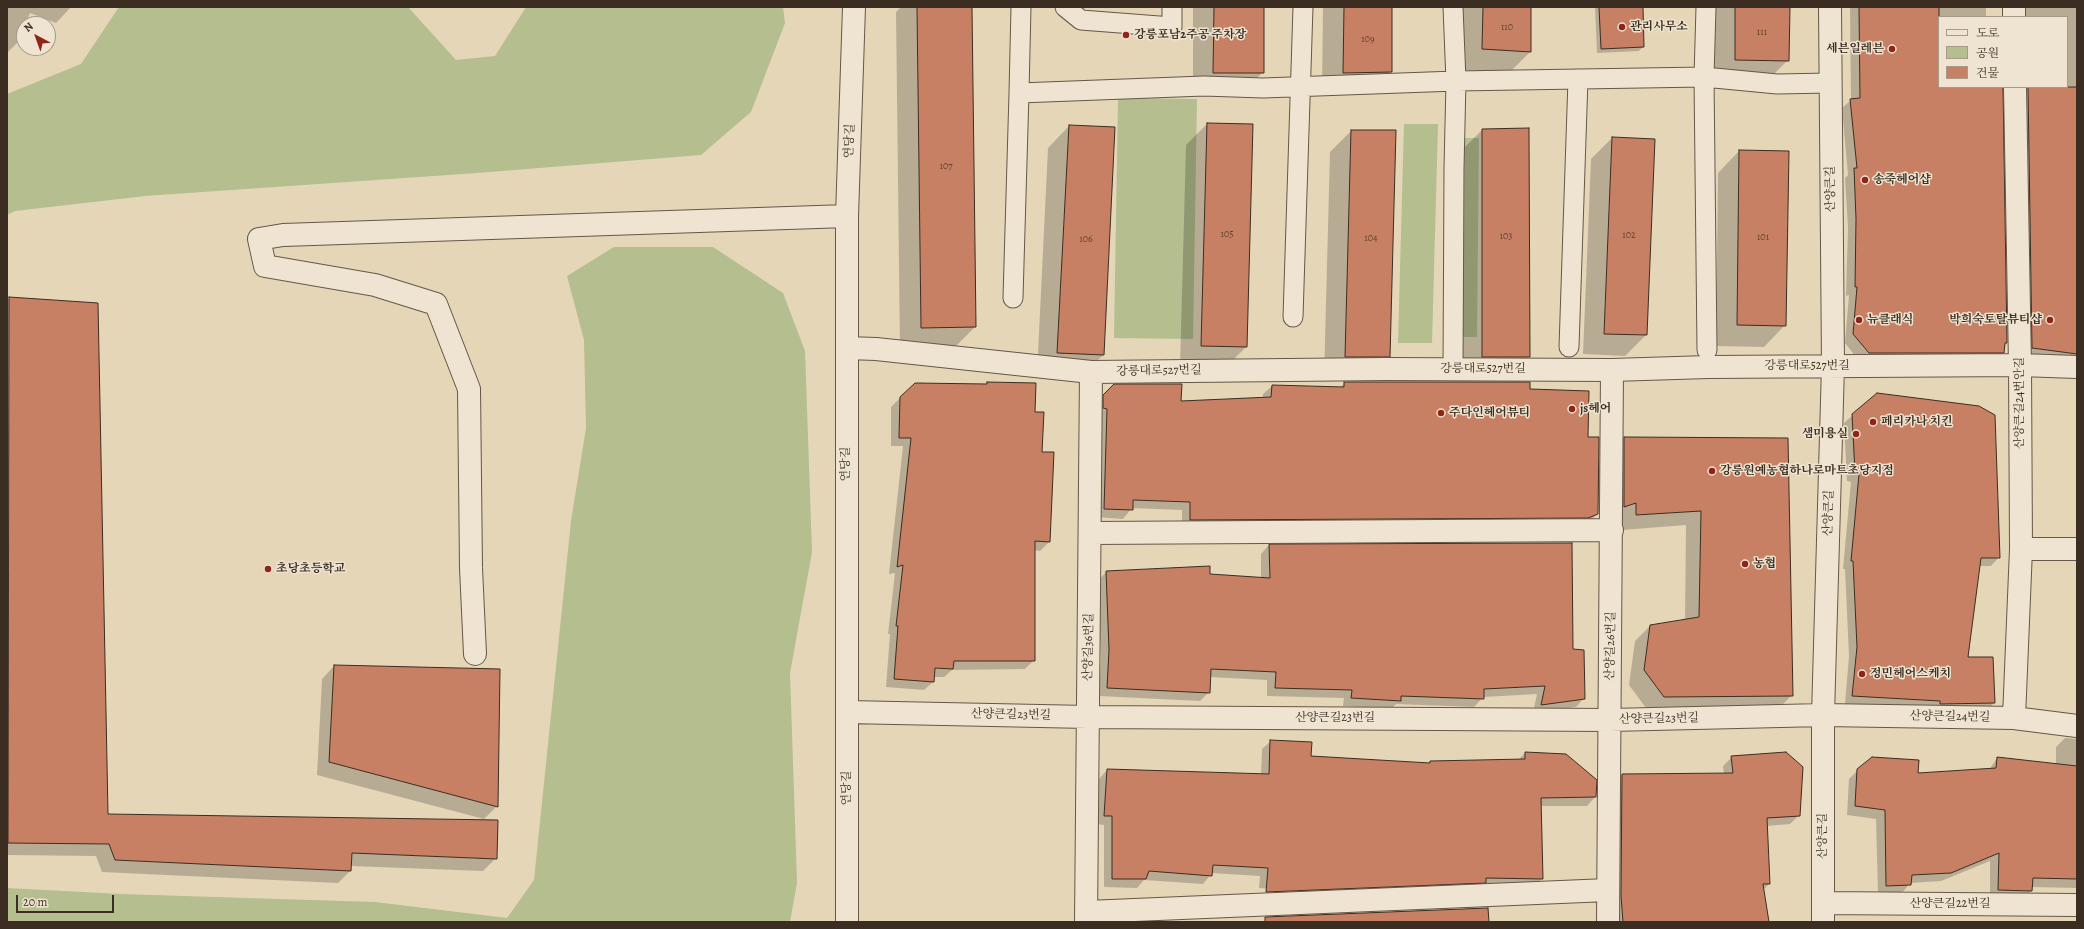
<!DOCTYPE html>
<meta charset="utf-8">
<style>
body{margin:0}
#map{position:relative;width:2084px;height:929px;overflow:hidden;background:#e5d6b8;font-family:Alegreya,"Noto Serif KR",serif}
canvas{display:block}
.frame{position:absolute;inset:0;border:8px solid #3b2d21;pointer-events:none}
.legend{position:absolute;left:1938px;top:16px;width:130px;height:72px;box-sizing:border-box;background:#eee4d1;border:1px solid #a69b8b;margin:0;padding:5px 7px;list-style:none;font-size:12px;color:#3b2d21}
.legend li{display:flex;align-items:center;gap:8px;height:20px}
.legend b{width:20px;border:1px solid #a69b8b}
.north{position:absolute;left:16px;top:16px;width:40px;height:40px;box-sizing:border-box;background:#eee4d1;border:1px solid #a69b8b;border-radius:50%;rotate:319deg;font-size:11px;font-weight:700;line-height:16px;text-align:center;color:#3b2d21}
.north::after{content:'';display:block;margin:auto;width:14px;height:18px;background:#8f2418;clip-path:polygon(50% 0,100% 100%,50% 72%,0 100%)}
.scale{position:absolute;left:16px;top:895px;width:98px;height:18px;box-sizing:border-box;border:2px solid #3b2d21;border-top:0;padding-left:5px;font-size:12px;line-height:14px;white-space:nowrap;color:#3b2d21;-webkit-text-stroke:3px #eee4d1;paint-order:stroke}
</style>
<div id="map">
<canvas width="2084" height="929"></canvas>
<div class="frame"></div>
<ul class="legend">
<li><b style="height:5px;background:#eee4d1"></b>도로</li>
<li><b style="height:11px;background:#b4be8f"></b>공원</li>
<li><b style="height:11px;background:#c88064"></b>건물</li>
</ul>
<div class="north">N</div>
<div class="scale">20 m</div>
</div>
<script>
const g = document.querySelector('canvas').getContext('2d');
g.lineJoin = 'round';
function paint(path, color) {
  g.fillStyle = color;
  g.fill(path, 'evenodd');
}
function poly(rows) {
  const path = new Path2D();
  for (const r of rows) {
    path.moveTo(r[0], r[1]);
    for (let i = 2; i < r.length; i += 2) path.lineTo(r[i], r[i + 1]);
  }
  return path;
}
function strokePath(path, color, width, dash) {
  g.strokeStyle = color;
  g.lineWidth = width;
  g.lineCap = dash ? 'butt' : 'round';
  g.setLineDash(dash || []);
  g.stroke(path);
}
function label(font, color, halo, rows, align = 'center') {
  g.font = font + ' Alegreya,"Noto Serif KR",serif';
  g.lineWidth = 3;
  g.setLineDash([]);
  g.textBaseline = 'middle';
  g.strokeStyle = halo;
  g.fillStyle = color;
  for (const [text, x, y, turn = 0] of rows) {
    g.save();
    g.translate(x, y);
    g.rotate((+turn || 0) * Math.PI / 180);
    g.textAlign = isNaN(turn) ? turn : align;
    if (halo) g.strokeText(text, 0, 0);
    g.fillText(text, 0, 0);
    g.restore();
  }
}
paint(poly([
 [119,7,408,7,456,60,495,56,526,7,783,7,785,23,751,112,701,155,477,173,145,196,15,211,7,215,7,94,81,64],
 [1118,98,1197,99,1193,339,1114,338],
 [1404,124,1438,124,1432,343,1398,343],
 [1465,138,1479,138,1477,337,1463,337],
 [614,247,713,247,783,293,805,351,812,552,790,673,797,883,790,922,7,922,7,888,120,894,375,902,507,918,534,880,571,521,586,428,584,340,567,276]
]), '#b4be8f');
paint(poly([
 [7,7,71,7,56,23,30,13,17,43,7,53],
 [901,7,971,7,975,327,954,348,900,349,896,12],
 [1193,7,1263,7,1263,72,1242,93,1193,93],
 [1323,7,1391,7,1391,72,1370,93,1322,94],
 [1462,7,1530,7,1530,52,1509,73,1462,70],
 [1595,7,1642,7,1643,47,1639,51,1597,53],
 [1715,7,1789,7,1788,60,1767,81,1714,81],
 [1850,7,1986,7,1986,17,1939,17,1939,87,1986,87,2002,123,2006,343,2003,352,1995,361,1860,362,1845,343,1849,295,1846,296,1848,228,1845,178,1848,175,1842,108,1851,100],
 [2024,7,2077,7,2077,366,2024,356,2019,87,2067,87,2067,17,2024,17],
 [1207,124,1246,347,1225,368,1180,367,1186,145],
 [1069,126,1103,355,1082,376,1037,374,1048,148],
 [1482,130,1529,357,1508,378,1461,378,1461,151],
 [1351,131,1389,356,1368,377,1324,378,1330,152],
 [1612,138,1646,335,1625,356,1583,354,1591,159],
 [1739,151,1785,325,1764,347,1716,346,1718,173],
 [10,298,107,815,496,858,483,871,351,866,350,871,338,883,102,872,96,856,7,855,7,300],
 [988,383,1034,413,1041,453,1049,542,1040,551,1034,550,1034,660,1025,669,952,670,944,677,933,677,933,682,924,690,886,687,890,634,888,634,895,573,889,574,903,446,891,446,891,407,900,398,985,385],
 [1345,383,1529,390,1587,438,1597,514,1589,523,1182,528,1182,510,1132,508,1123,519,1095,517,1095,404,1114,385,1180,402,1263,398,1263,394,1272,386,1339,388],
 [1853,415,1999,557,1991,566,1979,566,1967,658,1994,703,1986,711,1845,704,1849,656,1845,569,1843,569,1851,482,1847,481,1844,423],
 [1624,438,1787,439,1792,695,1777,710,1649,712,1629,685,1635,641,1650,626,1685,620,1686,525,1622,530,1609,453],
 [1269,545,1572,650,1584,698,1576,707,1533,713,1537,694,1483,697,1474,707,1396,704,1391,709,1343,706,1344,698,1267,696,1267,680,1210,677,1209,692,1200,701,1099,696,1101,659,1098,581,1106,572,1261,579,1261,554],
 [334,666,497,806,484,819,317,775,322,679],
 [2065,738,2077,739,2077,888,2032,887,2032,890,2023,899,1990,899,1990,861,1941,881,1910,883,1902,893,1878,894,1876,819,1847,815,1849,779,1858,770,1917,774,1989,770,1997,758,2056,764,2056,747],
 [1271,741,1310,757,1429,764,1431,762,1518,760,1525,753,1596,780,1595,797,1587,806,1541,806,1542,879,1533,887,1365,896,1259,888,1260,876,1212,873,1203,884,1144,880,1137,888,1104,887,1104,825,1096,824,1099,779,1107,770,1261,775,1262,749],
 [1732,757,1799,815,1790,824,1766,826,1769,884,1763,890,1768,922,1614,922,1613,784,1622,775,1724,774,1723,766]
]), '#0003');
const building = poly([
 [917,7,972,7,976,327,921,328,917,7],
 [1214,7,1264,7,1264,73,1213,73,1214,7],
 [1344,7,1392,7,1392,72,1343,73,1344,7],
 [1483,7,1531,7,1531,52,1482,49,1483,7],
 [1599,7,1643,7,1644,47,1601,49,1599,7],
 [1735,7,1790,7,1789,61,1735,60,1735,7],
 [1859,7,1939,7,1939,87,2003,87,2007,343,2005,343,2004,353,1869,353,1853,334,1857,287,1855,287,1856,219,1854,168,1857,168,1850,99,1860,98,1859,7],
 [2028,87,2077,87,2077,354,2032,348,2028,87],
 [1207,123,1253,124,1247,347,1201,346,1207,123],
 [1069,125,1115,127,1104,355,1057,353,1069,125],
 [1529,128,1530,357,1482,357,1482,129,1529,128],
 [1351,130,1396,130,1390,357,1345,357,1351,130],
 [1612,137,1655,139,1647,335,1604,334,1612,137],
 [1739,150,1789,151,1786,326,1737,325,1739,150],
 [9,297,98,303,108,814,498,820,497,859,352,853,351,871,115,860,109,844,8,843,9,297],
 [987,382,1036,383,1035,412,1044,412,1042,452,1054,452,1050,542,1035,541,1035,661,954,661,953,669,935,668,934,682,894,679,898,626,896,626,903,565,897,567,911,438,899,438,900,397,915,383,987,384,987,382],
 [1344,382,1530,382,1530,389,1589,391,1588,437,1599,437,1598,514,1588,518,1190,520,1190,502,1133,500,1133,510,1104,509,1107,409,1103,408,1103,395,1114,384,1182,384,1181,401,1271,397,1272,385,1344,387,1344,382],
 [1877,393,1979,406,1995,415,2000,558,1981,558,1968,657,1993,657,1995,703,1940,704,1940,701,1852,696,1857,647,1853,561,1851,561,1859,474,1855,473,1852,414,1877,393],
 [1624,437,1788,438,1793,696,1664,697,1644,670,1650,625,1699,617,1701,511,1636,515,1636,503,1624,507,1624,437],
 [1572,543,1573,649,1584,650,1585,699,1541,705,1545,686,1484,689,1484,699,1401,696,1401,701,1351,698,1352,690,1275,688,1276,672,1211,669,1210,693,1107,688,1109,650,1106,571,1210,566,1210,574,1270,578,1269,544,1572,543],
 [334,665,500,669,498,807,329,762,334,665],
 [1270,740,1312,742,1311,756,1430,763,1430,761,1525,759,1525,752,1566,754,1597,780,1596,797,1541,798,1543,879,1486,878,1486,883,1266,892,1268,868,1213,865,1212,876,1149,871,1146,879,1112,879,1112,816,1104,816,1107,769,1269,774,1270,740],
 [1786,752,1803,767,1800,816,1767,818,1770,884,1763,884,1769,922,1623,922,1621,896,1622,774,1733,773,1731,756,1786,752],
 [1872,757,1919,760,1918,773,1996,768,1997,757,2077,766,2077,879,2033,878,2032,891,1998,890,1999,853,1951,873,1912,875,1911,885,1886,886,1885,810,1855,806,1857,769,1872,757],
 [1488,908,1489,922,1265,922,1265,917,1488,908]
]);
paint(building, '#c88064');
strokePath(building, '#3b2d21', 1);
const lane = poly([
 [1065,7,1081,20,1172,27,1172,7],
 [1453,7,1456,81,1454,168,1453,369],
 [1706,7,1704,77,1707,350],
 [1019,93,1021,7],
 [1013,298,1019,93,1204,86,1263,88,1456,81,1704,77,1777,84,1830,83],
 [1293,317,1303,7],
 [1569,347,1578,79]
]);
const street = poly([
 [2014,7,2014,17],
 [848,348,876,349,1091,372,1386,369,1612,370,1708,367,2020,365,2077,367],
 [1090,533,1612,530],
 [2021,549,2077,549],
 [475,654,471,568,469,389,436,304,375,285,265,266,259,239,283,235,847,216],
 [847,712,1088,717,1610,720,1823,715,2014,718,2077,726],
 [2014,718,2021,549,2020,365,2015,87],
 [1824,903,2077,905],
 [1087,912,1608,890],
 [847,922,847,216,854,7],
 [1086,922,1091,372],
 [1608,922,1612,370],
 [1823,922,1823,715,1833,366,1830,7]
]);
strokePath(lane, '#665747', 21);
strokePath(street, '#665747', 24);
strokePath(lane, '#eee4d1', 19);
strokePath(street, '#eee4d1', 22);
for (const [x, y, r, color] of [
 [1622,27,4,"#8f2418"],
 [1126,35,4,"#8f2418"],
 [1892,49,4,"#8f2418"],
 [1865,180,4,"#8f2418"],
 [1859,320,4,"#8f2418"],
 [2050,320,4,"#8f2418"],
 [1572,409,4,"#8f2418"],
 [1441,413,4,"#8f2418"],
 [1873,422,4,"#8f2418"],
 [1856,434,4,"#8f2418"],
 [1712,471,4,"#8f2418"],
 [1745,564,4,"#8f2418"],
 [268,569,4,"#8f2418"],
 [1862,674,4,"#8f2418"]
]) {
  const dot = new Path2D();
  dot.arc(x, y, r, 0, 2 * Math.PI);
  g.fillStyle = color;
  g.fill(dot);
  strokePath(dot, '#eee4d1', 1.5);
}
label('10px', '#5e4232', null, [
 ["110",1507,28],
 ["111",1762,33],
 ["109",1368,40],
 ["107",946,167],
 ["105",1227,235],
 ["102",1629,236],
 ["103",1506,237],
 ["101",1763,238],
 ["104",1371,239],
 ["106",1086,240]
]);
label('bold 12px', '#3b2d21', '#eee4d1', [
 ["관리사무소",1630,27],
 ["강릉포남2주공 주차장",1134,35],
 ["세븐일레븐",1884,49,"right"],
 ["송죽헤어샵",1873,180],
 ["뉴클래식",1867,320],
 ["박희숙토탈뷰티샵",2042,320,"right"],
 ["js헤어",1580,409],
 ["주다인헤어뷰티",1449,413],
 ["페리카나 치킨",1881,422],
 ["샘미용실",1848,434,"right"],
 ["강릉원예농협하나로마트초당지점",1720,471],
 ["농협",1753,564],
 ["초당초등학교",276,569],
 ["정민헤어스케치",1870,674]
], 'left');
label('12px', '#3b2d21', '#eee4d1', [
 ["연당길",850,141,-88],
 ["산양큰길",1831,189,-91],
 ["강릉대로527번길",1807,366],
 ["강릉대로527번길",1483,369],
 ["강릉대로527번길",1159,371,-1],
 ["산양큰길24번안길",2020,403,-90],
 ["연당길",846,464,-90],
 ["산양큰길",1829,513,-88],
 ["산양길26번길",1611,646,-89],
 ["산양길36번길",1089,647,-89],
 ["산양큰길23번길",1011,715,1],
 ["산양큰길24번길",1950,717,1],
 ["산양큰길23번길",1335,718],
 ["산양큰길23번길",1659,719,-1],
 ["연당길",847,788,-90],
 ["산양큰길",1823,836,-90],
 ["산양큰길22번길",1950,904]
]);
</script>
